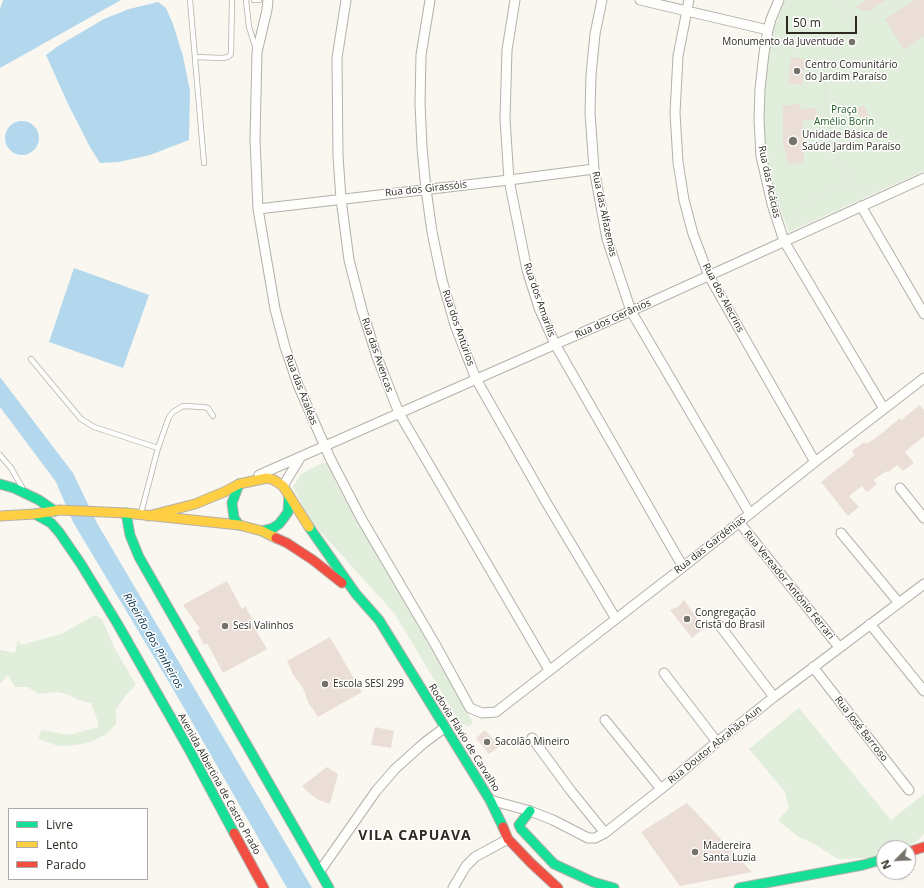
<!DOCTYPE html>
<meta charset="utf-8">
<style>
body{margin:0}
#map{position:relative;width:924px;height:888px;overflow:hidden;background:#faf7f0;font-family:"Open Sans",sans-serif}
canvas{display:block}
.legend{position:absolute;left:8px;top:808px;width:140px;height:72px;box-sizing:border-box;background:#fff;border:1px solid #abaaa7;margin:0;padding:5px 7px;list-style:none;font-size:12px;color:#2e2a22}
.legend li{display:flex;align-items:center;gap:8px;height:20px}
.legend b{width:20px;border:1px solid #abaaa7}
.north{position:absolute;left:876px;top:840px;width:40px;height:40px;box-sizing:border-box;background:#fff;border:1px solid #abaaa7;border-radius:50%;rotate:246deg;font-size:11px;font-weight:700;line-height:16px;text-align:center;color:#2e2a22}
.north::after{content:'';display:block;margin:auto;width:14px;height:18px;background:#75726a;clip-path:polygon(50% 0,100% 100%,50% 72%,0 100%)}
.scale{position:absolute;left:786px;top:16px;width:71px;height:18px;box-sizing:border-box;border:2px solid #2e2a22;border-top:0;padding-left:5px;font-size:12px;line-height:14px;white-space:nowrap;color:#2e2a22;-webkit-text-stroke:3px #fff;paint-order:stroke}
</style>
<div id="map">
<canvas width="924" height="888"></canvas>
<ul class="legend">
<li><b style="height:5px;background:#16e098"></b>Livre</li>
<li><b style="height:5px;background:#ffcf43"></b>Lento</li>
<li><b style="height:5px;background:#f24e42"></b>Parado</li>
</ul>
<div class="north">N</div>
<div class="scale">50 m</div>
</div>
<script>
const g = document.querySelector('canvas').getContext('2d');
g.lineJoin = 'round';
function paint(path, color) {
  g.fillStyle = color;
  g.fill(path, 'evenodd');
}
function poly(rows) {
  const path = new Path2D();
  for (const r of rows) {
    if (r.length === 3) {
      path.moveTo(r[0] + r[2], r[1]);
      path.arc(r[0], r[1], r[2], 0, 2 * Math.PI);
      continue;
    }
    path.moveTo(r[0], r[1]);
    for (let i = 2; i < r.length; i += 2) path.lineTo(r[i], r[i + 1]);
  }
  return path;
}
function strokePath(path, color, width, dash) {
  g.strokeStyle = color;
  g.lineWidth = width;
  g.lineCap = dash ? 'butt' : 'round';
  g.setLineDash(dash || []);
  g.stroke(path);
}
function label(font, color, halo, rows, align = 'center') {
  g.font = font + ' "Open Sans",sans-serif';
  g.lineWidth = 3;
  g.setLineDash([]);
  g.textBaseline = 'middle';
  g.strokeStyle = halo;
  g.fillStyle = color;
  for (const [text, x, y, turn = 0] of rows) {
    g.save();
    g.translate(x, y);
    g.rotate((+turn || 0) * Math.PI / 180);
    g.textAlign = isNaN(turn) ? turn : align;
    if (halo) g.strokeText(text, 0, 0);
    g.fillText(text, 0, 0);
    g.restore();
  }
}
paint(poly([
 [785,0,924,0,924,171,789,232,777,201,768,168,763,137,764,53],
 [322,463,328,463,337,485,393,581,473,723,468,726,460,723,395,614,310,520,293,487,301,474],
 [95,615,102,619,115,649,136,685,126,695,116,709,116,724,105,735,90,742,76,745,58,746,39,739,38,737,42,730,69,735,99,727,96,716,91,703,79,700,67,694,56,692,38,694,28,687,15,687,8,675,0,684,0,650,15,653,18,640,21,645,61,634],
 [799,708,891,820,924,794,924,834,915,843,899,848,884,848,884,853,868,858,838,859,816,845,797,836,778,820,789,808,785,792,749,749]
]), '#e0eedb');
paint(poly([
 [3,0,121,0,0,68,0,9],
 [158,2,166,8,173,24,183,56,190,91,189,140,150,155,119,162,100,163,91,149,69,106,46,55,58,46,104,19,129,9],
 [22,138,17],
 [74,268,149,295,123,368,49,342],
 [0,377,73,473,97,523,312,888,287,888,173,689,73,522,56,482,0,407]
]), '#b3d8ee');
paint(poly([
 [867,0,886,0,868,11,862,10,856,7],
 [915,0,924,0,924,36,904,49,885,19],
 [791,57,805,59,802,85,788,83],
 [800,104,800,109,816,108,818,120,803,120,804,162,788,165,785,149,783,147,783,106],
 [864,105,869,116,861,119,856,109],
 [920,405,924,410,924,436,905,452,914,463,903,471,897,465,888,472,887,471,873,480,877,484,867,492,862,486,849,496,859,507,848,516,821,482,855,455,852,451,864,442,866,444,876,438,900,418,901,420],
 [227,581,242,609,245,606,253,620,251,622,267,649,223,673,207,643,204,645,197,631,200,629,183,605],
 [684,600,704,628,692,638,670,610,678,607],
 [330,637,362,692,318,717,308,702,303,688,294,676,287,661],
 [375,727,394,731,391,748,371,745],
 [485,730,499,747,489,754,476,738],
 [327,767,338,774,330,804,319,800,310,794,302,786],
 [687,803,752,872,680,886,641,832]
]), '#eaded6');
const lane = poly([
 [190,0,204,163],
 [246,0,249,27,256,49],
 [254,0,259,0],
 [195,57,222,58,228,57,231,54,232,0],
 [31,359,81,419,94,427,158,448],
 [0,455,11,468,22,487],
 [141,513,158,448,169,417,173,412,183,406,203,407,208,408,213,416]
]);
const street = poly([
 [268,0,267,10,257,52,255,139,258,209,275,309,285,347,298,385,330,458,361,518,435,644,470,708,482,713,496,712,683,567,815,462,924,378],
 [346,0,337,58,338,156,341,199,349,260,362,310,377,357,399,413,549,670],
 [430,0,421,55,420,103,422,148,426,189,432,232,442,280,455,325,476,379,546,502,616,619],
 [515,0,507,50,505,119,509,180,527,270,539,308,555,344,683,567],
 [602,0,595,34,591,75,590,113,594,169,607,239,631,311,750,514],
 [640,0,768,30],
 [689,0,678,56,675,113,678,162,684,200,693,234,709,276,815,462],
 [779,0,771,19,768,30,764,53,760,89,759,120,761,156,772,204,784,241,884,409],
 [861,206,924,314],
 [258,209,509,180,594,169],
 [259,475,631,311,924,178],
 [283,486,300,458],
 [900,488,924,518],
 [739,522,839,647],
 [841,533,899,603],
 [870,624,924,691],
 [720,626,774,697],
 [813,667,909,790],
 [664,673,717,742],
 [605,720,661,789],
 [532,738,571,791,605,833],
 [490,800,530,811,553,820,588,838,595,838,605,833,661,789,717,742,774,697,924,584],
 [320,871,376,791,395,769,424,743,444,728],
 [453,888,466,866,475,857,508,839]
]);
const fast = poly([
 [0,484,14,488,39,500,55,511],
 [239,484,232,503,234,518,239,525],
 [126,513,130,535,139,557,329,888],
 [35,514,51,523,59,532,81,564,117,623,190,751,234,833],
 [309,527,356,594,379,620,490,800,503,827],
 [262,531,273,528,279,524,283,519,288,512,289,495],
 [530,811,519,825,521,829,554,864,593,882,614,888],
 [739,888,863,865,884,859]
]);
const slow = poly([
 [0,516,35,514,60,510,126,513,239,525,262,531,276,538],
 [148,516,195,504,224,492,239,484,267,478,274,480,283,486,309,527]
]);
const jam = poly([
 [276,538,287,543,313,560,342,583],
 [503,827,508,839,531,863,558,888],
 [234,833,264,888],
 [908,852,924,847]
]);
strokePath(lane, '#b4b0a9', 6);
strokePath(street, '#b4b0a9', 11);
strokePath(fast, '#b4b0a9', 11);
strokePath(slow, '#b4b0a9', 11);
strokePath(jam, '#b4b0a9', 11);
strokePath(poly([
 [845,14,858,19,871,20,907,0],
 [841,39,832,56,827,69,825,94,831,142,840,162,852,181,866,193],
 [776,41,779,45,784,45],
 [773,50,787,45,801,42,811,46,832,43,846,37,853,30,854,26,844,13,838,0],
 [790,228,793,217,799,209,827,190,852,181]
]), '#e4e3e1', 1.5, [2, 2]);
strokePath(lane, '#fefefd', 4.5);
strokePath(street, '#fefefd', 9);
strokePath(fast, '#16e098', 9);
strokePath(slow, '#ffcf43', 9);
strokePath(jam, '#f24e42', 9);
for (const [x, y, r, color] of [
 [852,42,4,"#75726a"],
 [797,71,4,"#75726a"],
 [793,141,5,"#75726a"],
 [687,619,4,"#75726a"],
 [225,626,4,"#75726a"],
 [325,684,4,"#75726a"],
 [487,742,4,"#75726a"],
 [695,852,4,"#75726a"]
]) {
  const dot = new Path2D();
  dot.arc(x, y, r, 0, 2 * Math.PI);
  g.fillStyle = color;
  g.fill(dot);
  strokePath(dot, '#fff', 1.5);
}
label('10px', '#2e2a22', '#fff', [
 ["Monumento da Juventude",844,42,"right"],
 ["Centro Comunitário",805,65],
 ["do Jardim Paraíso",805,77],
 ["Unidade Básica de",802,135],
 ["Saúde Jardim Paraíso",802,147],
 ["Congregação",695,613],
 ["Cristã do Brasil",695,625],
 ["Sesi Valinhos",233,626],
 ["Escola SESI 299",333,684],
 ["Sacolão Mineiro",495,742],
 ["Madereira",703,846],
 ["Santa Luzia",703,858]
], 'left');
label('10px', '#245d26', '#fff', [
 ["Praça",844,110],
 ["Amélio Borin",844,122]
]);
label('10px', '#2e2a22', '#fff', [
 ["Rua das Acácias",769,182,78],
 ["Rua dos Girassóis",426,189,-6],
 ["Rua das Alfazemas",604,214,78],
 ["Rua dos Alecrins",723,298,62],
 ["Rua dos Amarílis",539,300,71],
 ["Rua dos Gerânios",613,319,-24],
 ["Rua dos Antúrios",458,328,71],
 ["Rua das Avencas",377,355,71],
 ["Rua das Azaléas",301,390,69],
 ["Rua das Gardênias",710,545,-38],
 ["Rua Vereador Antônio Ferrari",789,585,51],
 ["Rua José Barroso",861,729,52],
 ["Rodovia Flávio de Carvalho",464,738,58],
 ["Rua Doutor Abrahão Aun",715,745,-39],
 ["Avenida Albertina de Castro Prado",219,784,61]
]);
label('italic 11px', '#05324a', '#fff', [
 ["Ribeirão dos Pinheiros",153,641,60]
]);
g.letterSpacing = '1px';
label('bold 14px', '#2e2a22', '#fff', [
 ["VILA CAPUAVA",415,836]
]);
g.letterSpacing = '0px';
</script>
